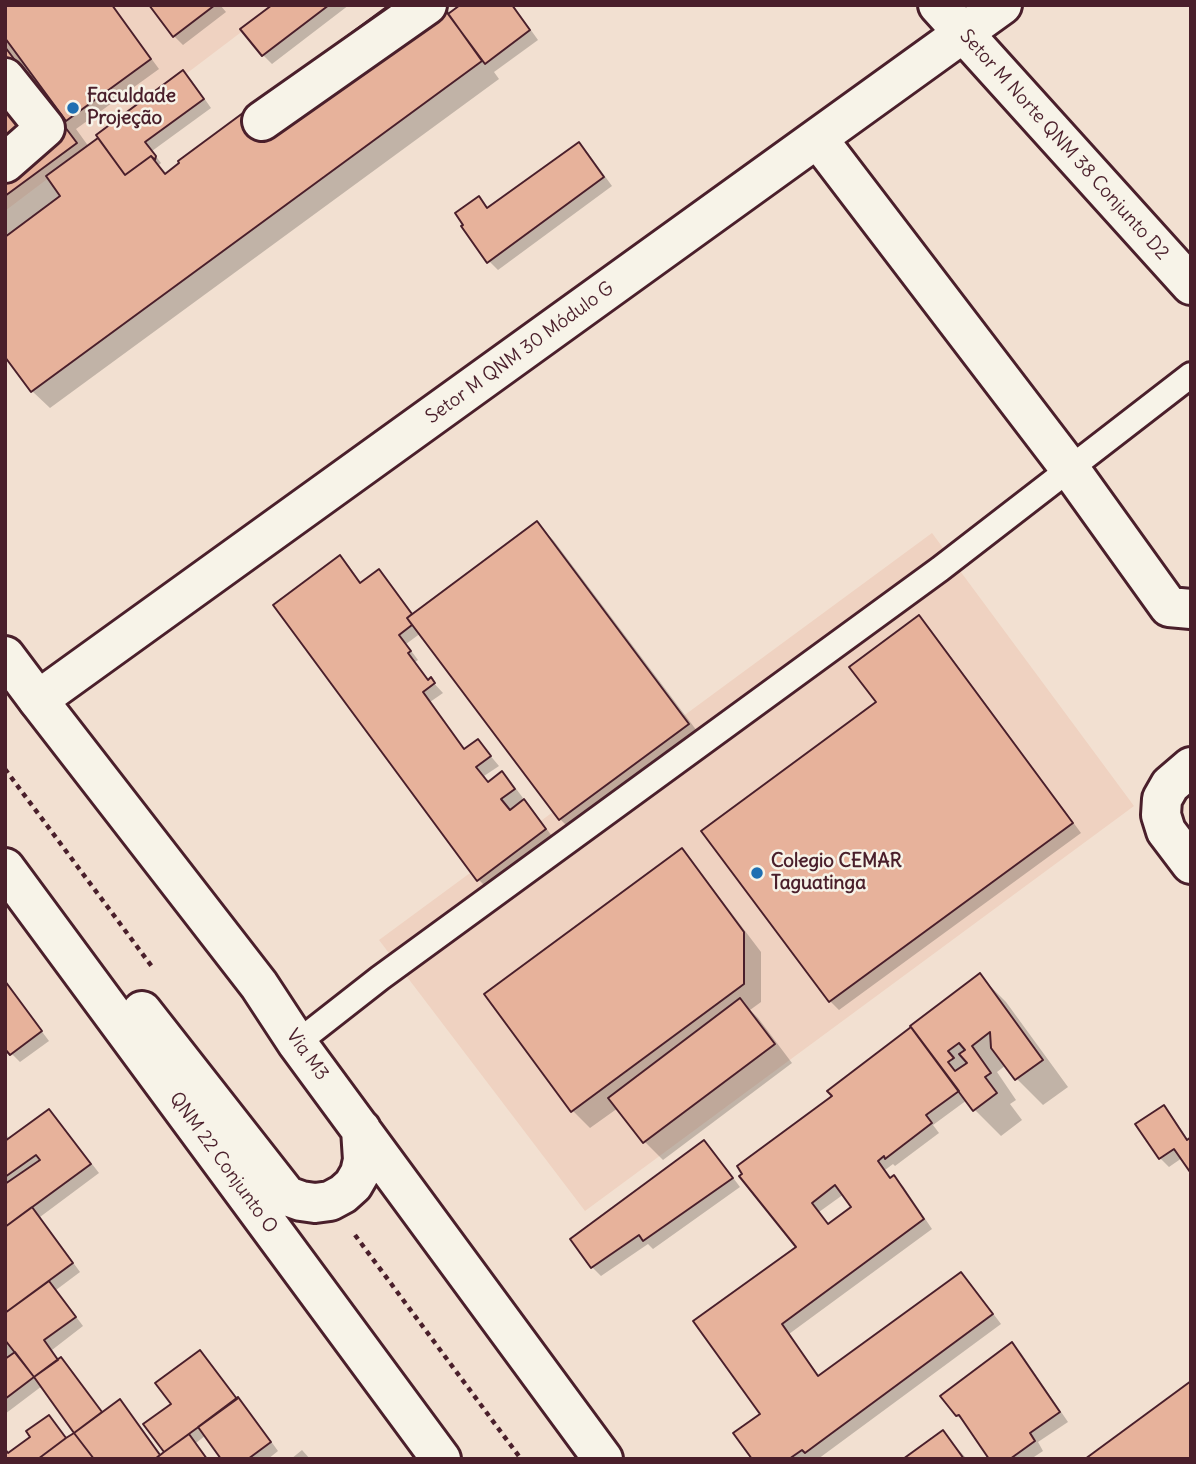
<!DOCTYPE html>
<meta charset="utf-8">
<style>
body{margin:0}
#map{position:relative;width:1196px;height:1464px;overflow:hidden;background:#f2e0d1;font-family:Delius,sans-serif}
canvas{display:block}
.frame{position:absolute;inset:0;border:7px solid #4a1f2b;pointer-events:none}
</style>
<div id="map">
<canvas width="1196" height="1464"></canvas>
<div class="frame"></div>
</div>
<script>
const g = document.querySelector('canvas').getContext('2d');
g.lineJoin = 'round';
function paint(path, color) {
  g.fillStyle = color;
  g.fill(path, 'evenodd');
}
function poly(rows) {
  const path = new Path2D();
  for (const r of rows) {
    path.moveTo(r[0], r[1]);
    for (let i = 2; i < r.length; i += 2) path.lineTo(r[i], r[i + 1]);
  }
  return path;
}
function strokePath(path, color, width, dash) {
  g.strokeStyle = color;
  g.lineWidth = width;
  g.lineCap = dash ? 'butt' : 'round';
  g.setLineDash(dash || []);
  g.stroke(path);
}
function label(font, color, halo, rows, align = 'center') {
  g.font = font + ' Delius,sans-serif';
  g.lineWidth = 5;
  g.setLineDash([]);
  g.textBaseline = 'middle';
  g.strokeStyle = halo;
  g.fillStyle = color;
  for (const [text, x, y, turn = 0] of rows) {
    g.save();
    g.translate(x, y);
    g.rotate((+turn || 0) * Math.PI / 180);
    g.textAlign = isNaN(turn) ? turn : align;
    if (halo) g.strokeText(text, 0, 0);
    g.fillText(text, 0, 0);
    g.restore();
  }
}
paint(poly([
 [5,5,277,5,5,211],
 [932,533,1134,806,585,1211,379,940]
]), '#efd2c1');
paint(poly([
 [5,5,112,5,159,69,76,129,89,147,183,73,192,81,211,108,152,151,161,163,159,165,167,174,445,5,451,14,463,5,513,5,538,40,494,72,499,79,50,408,32,391,5,354],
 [151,5,220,5,226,12,183,45,174,36],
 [275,5,349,5,272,64,263,55],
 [579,144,588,153,612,186,498,270,489,261,478,198,489,209],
 [537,523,554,541,706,743,578,837,560,819,421,633,406,644,418,660,415,662,429,681,431,680,443,693,430,702,465,750,478,741,499,766,484,776,489,783,502,774,511,782,523,798,522,799,533,810,554,839,487,888,479,880,340,557,349,566,362,584,387,580,414,615],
 [919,617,928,626,1081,833,839,1010,830,1001,878,703],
 [680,851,698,869,761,952,761,1002,750,1010,758,1018,792,1063,663,1160,645,1142,618,1108,590,1128,572,1110],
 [980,976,1006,1002,1068,1087,1043,1105,1017,1079,1006,1065,997,1072,1016,1100,1010,1104,1022,1120,1001,1136,975,1110,967,1100,933,1125,939,1133,895,1166,893,1164,885,1170,892,1179,894,1177,903,1186,932,1229,789,1334,820,1377,961,1274,970,1283,1001,1324,818,1459,812,1457,810,1459,754,1459,762,1414,798,1247,834,1097],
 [844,1194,853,1207,829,1225,819,1212],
 [5,982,49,1041,20,1062,10,1052,5,1055],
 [1164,1107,1172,1116,1189,1141,1191,1140,1191,1171,1182,1158,1169,1167,1160,1158,1138,1125],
 [49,1111,58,1120,99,1173,40,1217,80,1272,56,1290,83,1326,52,1350,60,1361,61,1359,70,1368,103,1414,120,1402,128,1410,162,1456,166,1452,146,1424,173,1404,200,1352,209,1361,238,1400,247,1408,278,1451,268,1459,224,1459,206,1435,196,1443,208,1459,5,1459,5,1450,9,1454,32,1437,49,1417,68,1439,77,1433,42,1386,5,1414,5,1133,10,1140],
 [704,1142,713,1151,740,1187,653,1249,648,1244,601,1276,592,1267],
 [1012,1344,1021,1353,1068,1422,1038,1442,1043,1451,1031,1459,991,1459,966,1424,957,1415],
 [942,1432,967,1459,906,1459],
 [302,1450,310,1459,291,1459]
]), '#0003');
const building = poly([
 [5,5,112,5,151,59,66,121,5,38,5,5],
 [149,5,215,5,173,37,149,5],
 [272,5,329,5,262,56,240,29,272,5],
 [389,5,442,5,482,61,31,392,5,357,5,237,60,196,46,176,98,138,125,175,151,156,165,174,179,163,178,161,389,5],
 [460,5,512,5,530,30,485,64,448,14,460,5],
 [5,47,77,143,5,196,5,47],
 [183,70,204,99,145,142,156,156,155,160,151,156,125,175,96,135,183,70],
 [579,142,604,177,487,263,461,226,463,225,455,213,479,196,487,208,579,142],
 [537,521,689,724,559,820,407,618,537,521],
 [340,555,360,583,379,569,412,614,407,618,412,625,399,635,411,651,408,653,428,680,431,677,435,683,423,692,464,749,478,739,491,756,476,767,488,782,502,771,515,789,501,799,510,810,524,799,546,829,477,881,273,605,340,555],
 [919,615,1073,823,829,1002,701,831,876,702,849,667,919,615],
 [682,848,744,932,744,984,571,1112,484,994,682,848],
 [980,973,1043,1060,1015,1080,991,1048,990,1032,972,1046,991,1073,985,1077,997,1093,973,1111,910,1026,980,973],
 [959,1043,965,1050,959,1054,967,1063,955,1071,948,1062,954,1058,948,1051,959,1043],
 [5,981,42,1031,10,1055,5,1049,5,981],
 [740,998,775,1044,643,1143,608,1098,740,998],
 [911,1027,959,1091,926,1115,932,1123,885,1159,884,1156,878,1161,890,1178,894,1175,924,1219,782,1324,818,1376,961,1272,993,1314,805,1453,802,1450,789,1459,752,1459,733,1433,760,1414,693,1321,796,1247,739,1176,742,1174,737,1166,832,1096,827,1091,911,1027],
 [835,1185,851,1207,828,1224,812,1203,835,1185],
 [1164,1105,1187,1140,1191,1137,1190,1172,1174,1149,1159,1159,1135,1124,1164,1105],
 [49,1109,91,1164,5,1227,5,1184,40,1160,36,1155,5,1177,5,1141,49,1109],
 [704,1140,733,1178,643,1241,639,1235,591,1268,570,1239,704,1140],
 [32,1207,73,1263,5,1313,5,1227,32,1207],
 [49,1281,76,1317,44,1340,58,1360,34,1377,5,1340,5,1313,49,1281],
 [1012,1342,1060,1412,1030,1433,1035,1441,1010,1459,989,1459,959,1415,956,1416,940,1396,1012,1342],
 [200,1350,237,1399,164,1452,143,1424,171,1404,155,1383,200,1350],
 [15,1352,34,1377,5,1399,5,1359,15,1352],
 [61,1357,102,1412,74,1433,34,1377,61,1357],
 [1191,1381,1191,1459,1085,1459,1191,1381],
 [238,1397,271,1442,248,1459,221,1459,198,1427,238,1397],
 [120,1399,160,1455,155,1459,94,1459,74,1433,120,1399],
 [49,1415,66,1438,38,1459,5,1459,5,1449,8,1453,30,1437,26,1431,49,1415],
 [943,1430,964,1459,903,1459,943,1430],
 [74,1433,94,1459,38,1459,66,1438,74,1433],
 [189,1434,207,1459,155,1459,164,1452,189,1434]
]);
paint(building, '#e7b29b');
strokePath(building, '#4a1f2b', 2);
const service = poly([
 [297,1043,380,978,940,569,1191,375]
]);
const minor = poly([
 [938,5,1191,285],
 [5,78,45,128,5,163],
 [262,121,427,5],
 [818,139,1070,469,1169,607,1191,609],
 [1191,767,1170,785,1162,799,1161,815,1166,831,1191,864]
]);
const tertiary = poly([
 [38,700,1002,5]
]);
const secondary = poly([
 [5,656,38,700,259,985,297,1043,603,1459],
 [5,868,441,1459],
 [142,1011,287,1196,301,1201,315,1203,330,1201,343,1194,353,1185,360,1173,363,1160,361,1129]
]);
strokePath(service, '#4a1f2b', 30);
strokePath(minor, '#4a1f2b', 44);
strokePath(tertiary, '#4a1f2b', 44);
strokePath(secondary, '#4a1f2b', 44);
strokePath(poly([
 [5,769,153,968],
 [355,1235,521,1459]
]), '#4a1f2b', 4.5, [5, 5]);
strokePath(service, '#f7f3e8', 24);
strokePath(minor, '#f7f3e8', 38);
strokePath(tertiary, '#f7f3e8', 38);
strokePath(secondary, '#f7f3e8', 38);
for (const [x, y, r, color] of [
 [73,108,7,"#1f6fb2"],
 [757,873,7,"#1f6fb2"]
]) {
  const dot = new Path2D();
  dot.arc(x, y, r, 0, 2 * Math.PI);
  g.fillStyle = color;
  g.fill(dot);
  strokePath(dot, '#f7f3e8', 2.5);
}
label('bold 19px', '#4a1f2b', '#f7f3e8', [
 ["Faculdade",87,97],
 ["Projeção",87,119],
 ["Colegio CEMAR",771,862],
 ["Taguatinga",771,884]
], 'left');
label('19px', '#4a1f2b', '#f7f3e8', [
 ["Setor M Norte QNM 38 Conjunto D2",1064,145,48],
 ["Setor M QNM 30 Módulo G",520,353,-36],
 ["Via M3",307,1055,54],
 ["QNM 22 Conjunto O",223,1163,54]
]);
</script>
